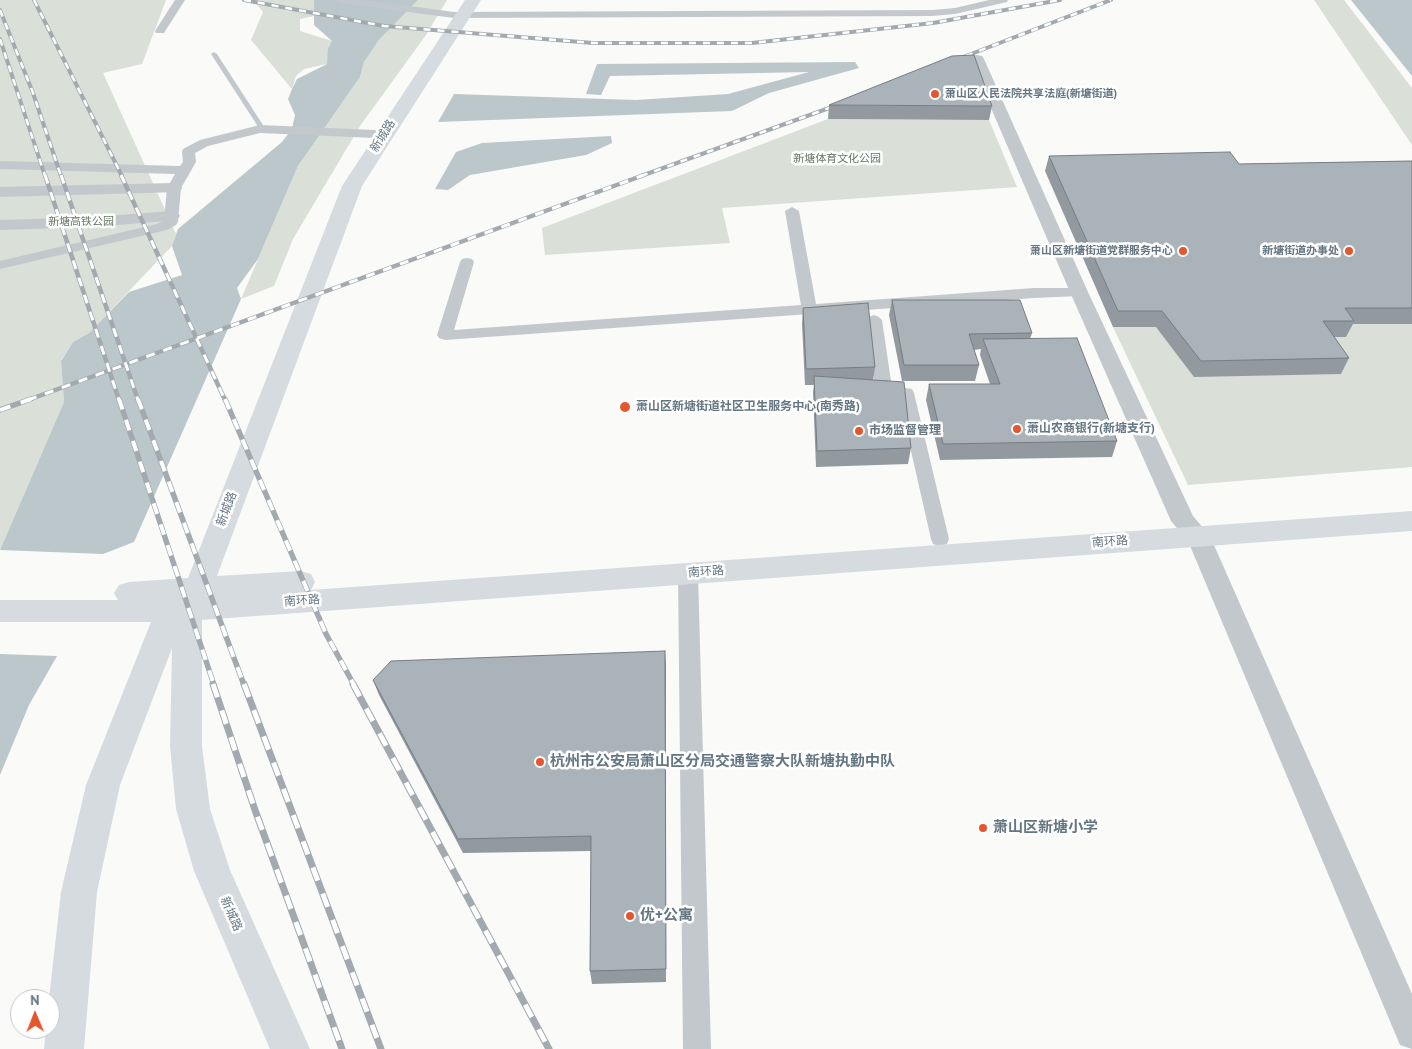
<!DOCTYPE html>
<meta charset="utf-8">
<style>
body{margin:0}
#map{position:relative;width:1412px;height:1049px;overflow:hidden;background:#fafaf8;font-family:"PT Sans",sans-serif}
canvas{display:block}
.north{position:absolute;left:10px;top:989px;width:50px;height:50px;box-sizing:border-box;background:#fff;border:1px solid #c1c8cd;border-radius:50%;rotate:359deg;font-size:14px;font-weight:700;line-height:20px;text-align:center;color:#657683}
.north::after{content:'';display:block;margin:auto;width:18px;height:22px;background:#e4572e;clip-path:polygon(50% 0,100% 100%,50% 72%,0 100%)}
</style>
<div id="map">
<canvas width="1412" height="1049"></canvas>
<div class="north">N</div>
</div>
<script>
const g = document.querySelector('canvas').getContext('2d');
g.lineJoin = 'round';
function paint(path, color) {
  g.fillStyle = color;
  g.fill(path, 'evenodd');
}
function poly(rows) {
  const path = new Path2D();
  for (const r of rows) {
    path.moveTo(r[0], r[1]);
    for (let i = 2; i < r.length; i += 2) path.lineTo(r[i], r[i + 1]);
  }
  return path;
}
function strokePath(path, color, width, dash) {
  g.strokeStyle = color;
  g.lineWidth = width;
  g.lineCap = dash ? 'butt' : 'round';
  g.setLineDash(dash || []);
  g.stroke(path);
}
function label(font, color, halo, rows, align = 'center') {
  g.font = font + ' "PT Sans","Noto Sans SC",sans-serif';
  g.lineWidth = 5;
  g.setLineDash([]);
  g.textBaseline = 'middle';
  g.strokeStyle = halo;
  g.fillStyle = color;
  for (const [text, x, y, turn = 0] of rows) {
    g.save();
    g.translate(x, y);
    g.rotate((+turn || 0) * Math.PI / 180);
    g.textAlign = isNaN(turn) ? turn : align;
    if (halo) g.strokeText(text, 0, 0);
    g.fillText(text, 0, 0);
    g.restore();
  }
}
paint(poly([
 [0,0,166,0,142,64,103,73,176,234,172,246,89,333,73,342,61,360,64,402,0,550],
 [253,0,314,0,314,16,300,19,300,31,332,41,327,64,304,69,296,76,292,89,251,40,263,12],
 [418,0,447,0,426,35,360,126,293,239,274,286,241,299,298,166,360,77,364,62,379,40],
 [1314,0,1344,0,1412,88,1412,145],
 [828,119,989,120,1017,187,722,208,730,243,545,255,542,228],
 [1337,324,1412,324,1412,467,1188,485,1113,327,1156,327,1315,337]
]), '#dadfd7');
paint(poly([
 [314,0,418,0,379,40,364,62,360,77,298,166,258,259,237,288,241,299,134,542,103,554,0,550,64,402,61,361,73,342,89,333,129,292,182,275,172,246,178,229,282,142,292,129,295,115,288,99,292,89,297,79,327,64,328,49,332,41,314,25],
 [1351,0,1412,0,1412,76],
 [855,62,859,68,769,93,732,111,438,122,454,94,636,100,728,94,809,72,610,76,601,95,586,94,597,64],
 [611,136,612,143,586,155,470,175,448,190,435,189,456,152,482,143],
 [0,654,57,656,29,705,0,775]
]), '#bbc7cb');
paint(poly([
 [214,52,217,54,263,125,262,130,257,129,257,125,211,54,214,52]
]), '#c3c8cc');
paint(poly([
 [175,0,185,0,164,33,156,33,155,31,175,0],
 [335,0,364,0,454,12,932,10,955,8,989,0,1008,0,1007,2,955,14,932,16,454,18,340,3,335,0],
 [260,125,375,130,381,134,375,138,260,133,208,146,195,153,196,162,181,188,178,222,176,225,167,230,0,269,0,261,157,224,164,220,167,188,175,174,0,169,0,161,180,166,183,162,182,152,183,149,200,140,260,125],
 [792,207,799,211,816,304,1034,288,1079,288,1084,289,1086,292,1084,295,1079,296,1034,298,445,340,439,338,437,335,460,262,462,259,467,258,472,259,474,262,454,330,801,305,785,211,792,207],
 [874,315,879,317,882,320,892,388,906,388,912,389,914,393,949,539,947,544,940,546,933,544,931,539,899,398,880,398,874,397,872,393,875,389,866,320,869,317,874,315],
 [688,566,695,568,698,573,711,1049,683,1049,678,573,681,568,688,566]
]), '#c3c8cc');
paint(poly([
 [977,55,982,56,984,59,1088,292,1193,516,1210,536,1412,994,1412,1049,1400,1045,1188,541,1171,521,1070,292,970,59,972,56,977,55],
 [174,183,180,184,182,188,180,192,0,197,0,187,174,183],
 [171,211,177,212,180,216,177,220,95,227,0,230,0,220,95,217,171,211]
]), '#c3c8cc');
paint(poly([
 [465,0,481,0,362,186,217,576,301,571,311,574,315,582,311,590,1412,511,1412,531,202,620,202,746,210,809,230,870,310,1049,270,1049,194,871,176,809,170,746,172,648,120,785,97,892,84,1049,44,1049,46,1029,50,1029,49,999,61,892,86,785,151,622,0,622,0,600,118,600,114,593,119,585,129,582,188,578,342,186,465,0]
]), '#d6dbdf');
const railFar3 = poly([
 [34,0,122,176],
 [244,0,384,26,593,43,752,43,933,23,1060,0],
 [0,10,33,93,61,176],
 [0,39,45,176],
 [953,61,1111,0],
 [641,176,843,103]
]);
const railFar2 = poly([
 [45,175,119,400],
 [61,175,138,400],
 [121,175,225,400],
 [28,400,644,175]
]);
const railFar1 = poly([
 [119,399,214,685],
 [138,399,244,685],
 [225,399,326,634,354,685],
 [0,410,31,399]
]);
const rail = poly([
 [213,684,255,810,342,1049],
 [244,684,381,1049],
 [353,684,549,1049]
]);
strokePath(railFar3, '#a2aab0', 4);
strokePath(railFar2, '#a2aab0', 4.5);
strokePath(railFar1, '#a2aab0', 5.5);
strokePath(rail, '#a2aab0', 7);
strokePath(railFar3, '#fff', 2.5, [7]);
strokePath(railFar2, '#fff', 3, [9]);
strokePath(railFar1, '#fff', 4, [11]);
strokePath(rail, '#fff', 5, [14]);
paint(poly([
 [829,105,992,106,989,120,828,119],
 [1049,156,1239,164,1412,161,1412,324,1353,324,1346,337,1334,337,1349,358,1341,374,1194,377,1156,327,1113,327,1045,171],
 [892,300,1032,333,1030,339,1117,441,1112,457,940,460,926,400,929,384,990,384,980,355,981,349,974,350,979,365,975,381,902,381,889,315],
 [803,308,875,367,873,380,911,448,908,464,816,467,813,392,814,385,805,385,802,324],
 [665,651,666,982,592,984,590,971,591,851,463,853,379,695,373,680]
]), '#929a9f');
paint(poly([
 [665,651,666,667,666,982,666,969]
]), '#777d82');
const building = poly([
 [974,55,992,106,829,105,952,56,974,55],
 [1230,152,1239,164,1412,161,1412,308,1345,308,1354,321,1323,321,1349,358,1201,361,1162,311,1118,311,1049,156,1230,152],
 [892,300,1020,300,1032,333,969,334,979,365,904,365,892,300],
 [868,303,875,367,806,369,803,308,868,303],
 [1077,338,1117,441,943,444,929,384,1000,384,983,339,1077,338],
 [814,376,904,382,911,448,817,451,814,376],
 [665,651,666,969,590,971,591,836,458,839,373,680,391,661,665,651]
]);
paint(building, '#aab3b9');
strokePath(building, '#777d82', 1);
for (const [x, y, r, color] of [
 [935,94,5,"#e4572e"],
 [1183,251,5,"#e4572e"],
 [1349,251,5,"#e4572e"],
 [625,407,6,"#e4572e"],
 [1017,429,5,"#e4572e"],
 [859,431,5,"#e4572e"],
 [540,762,5,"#e4572e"],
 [983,828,5,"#e4572e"],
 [630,916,5,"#e4572e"]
]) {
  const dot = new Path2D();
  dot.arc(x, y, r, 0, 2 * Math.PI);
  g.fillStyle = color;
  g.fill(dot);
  strokePath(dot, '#fff', 2);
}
label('bold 11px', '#657683', '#fff', [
 ["萧山区人民法院共享法庭(新塘街道)",945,94,"left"],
 ["萧山区新塘街道党群服务中心",1173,251],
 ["新塘街道办事处",1339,251]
], 'right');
label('11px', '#687a64', '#fff', [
 ["新塘体育文化公园",837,159],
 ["新塘高铁公园",81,222]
]);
label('12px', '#657683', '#fff', [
 ["新城路",383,136,-58],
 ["新城路",227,509,-69],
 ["南环路",1110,542,-4],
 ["南环路",706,572,-4],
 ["南环路",302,601,-4],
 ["新城路",231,914,66]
]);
label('bold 12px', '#657683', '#fff', [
 ["萧山区新塘街道社区卫生服务中心(南秀路)",636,407],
 ["萧山农商银行(新塘支行)",1027,429],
 ["市场监督管理",869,431]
], 'left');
label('bold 15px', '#657683', '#fff', [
 ["杭州市公安局萧山区分局交通警察大队新塘执勤中队",550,762],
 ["萧山区新塘小学",993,828],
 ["优+公寓",640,916]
], 'left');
</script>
